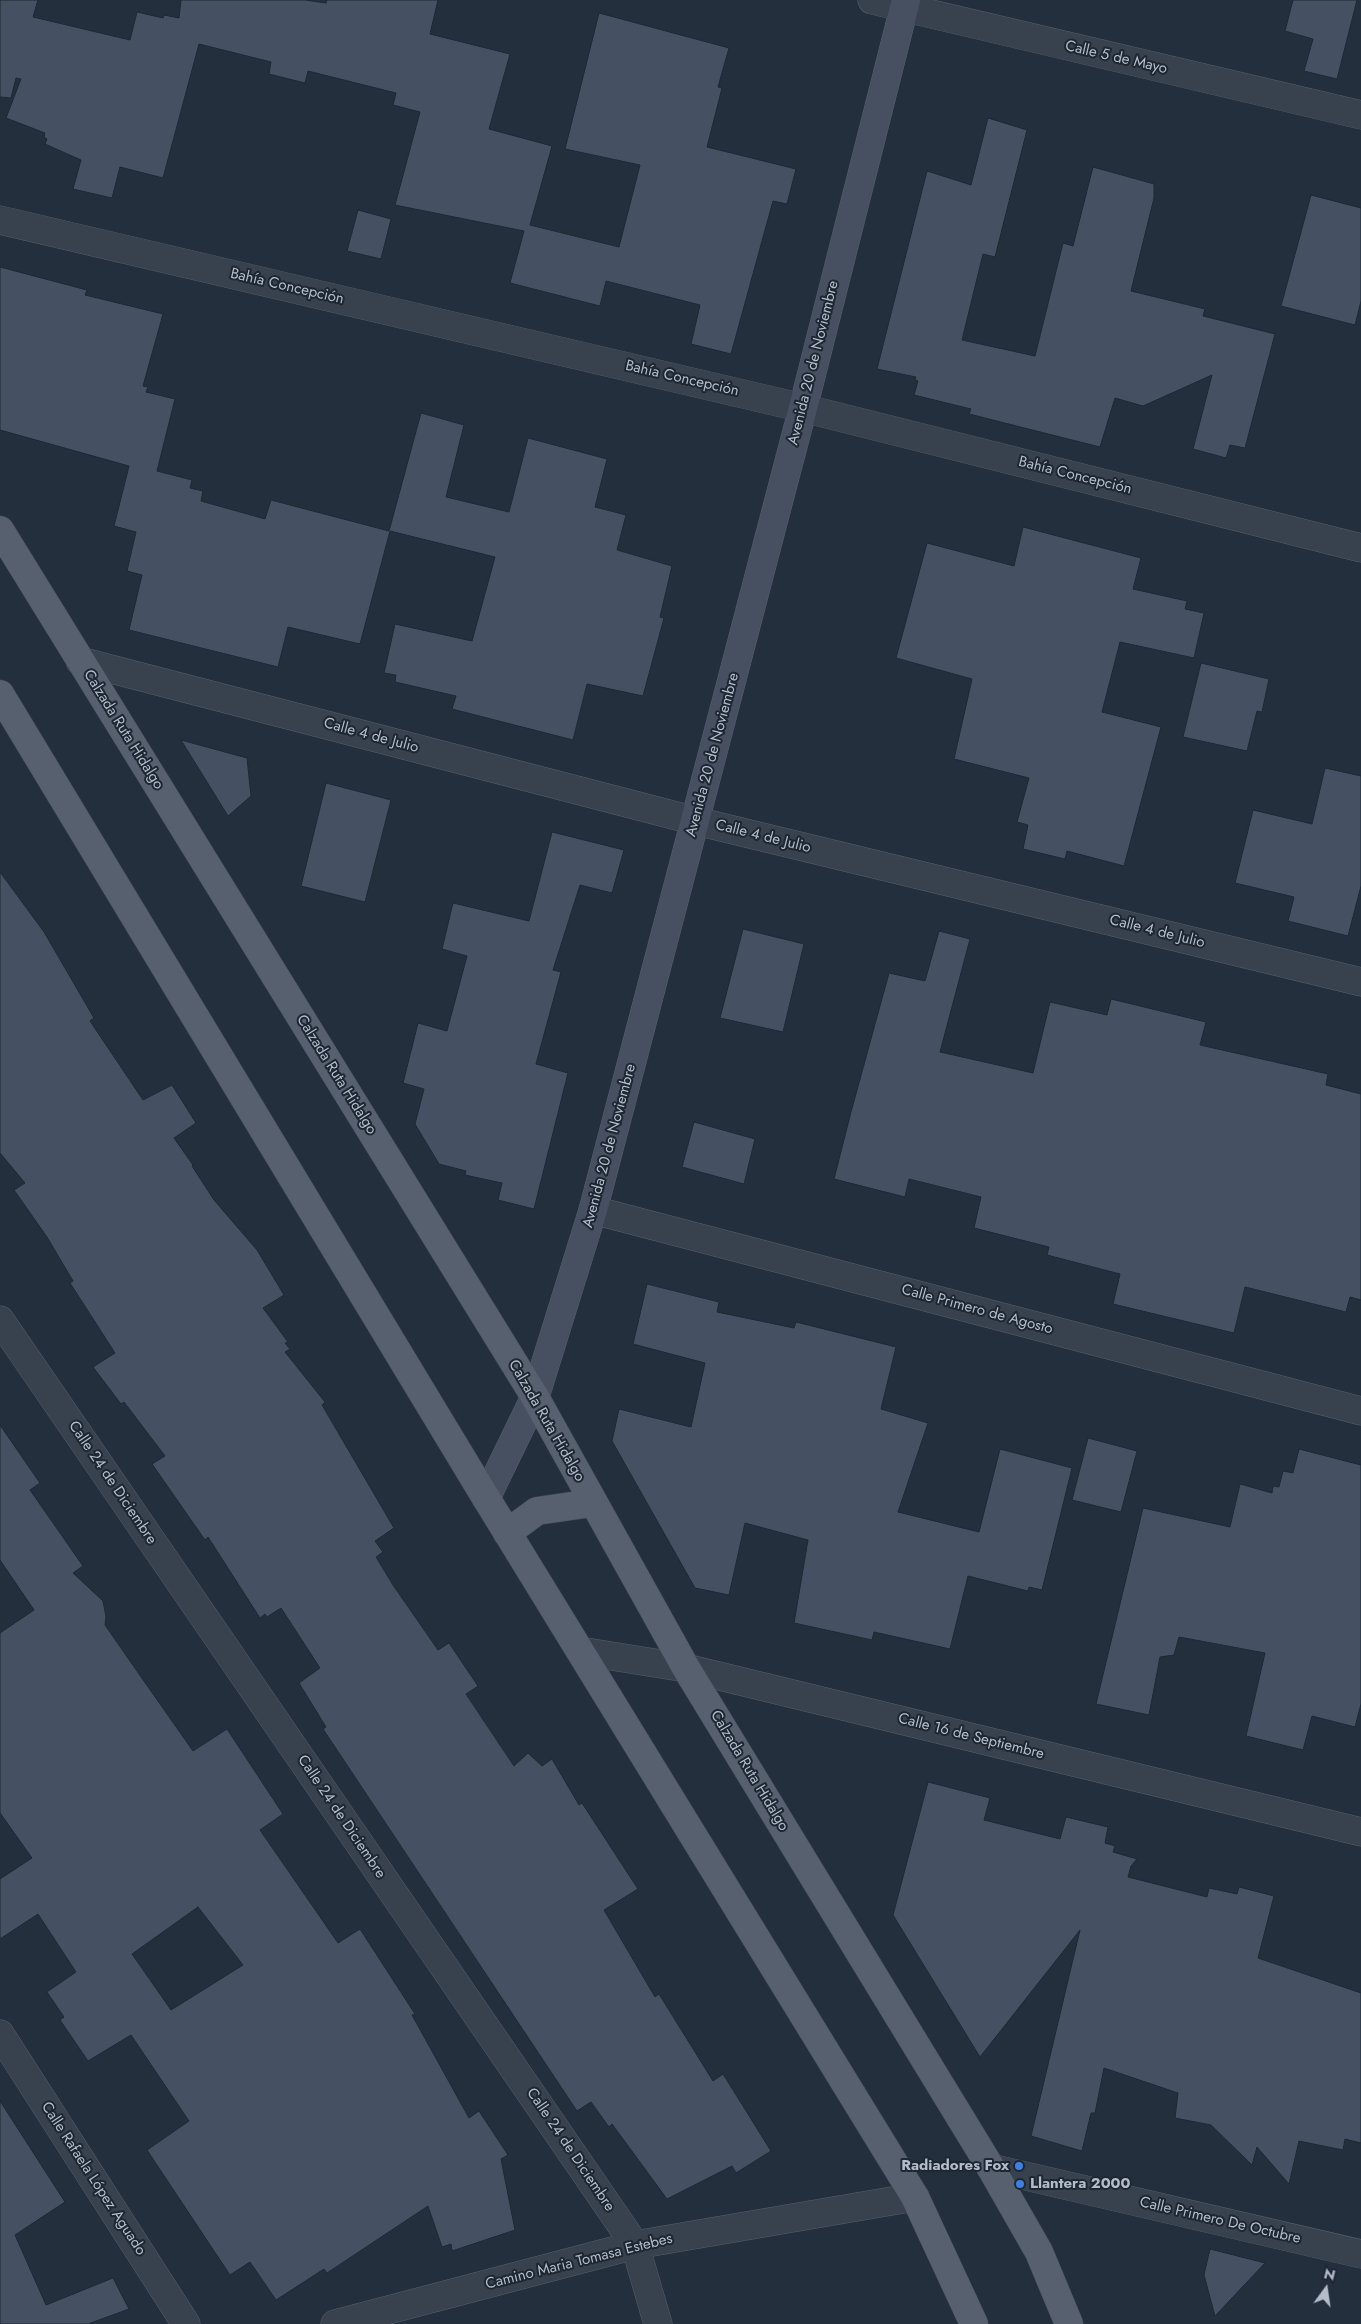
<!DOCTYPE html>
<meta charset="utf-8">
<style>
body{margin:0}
#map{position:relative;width:1361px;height:2324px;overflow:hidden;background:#242f3e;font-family:Jost,sans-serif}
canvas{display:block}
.north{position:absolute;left:1301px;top:2264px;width:50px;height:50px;-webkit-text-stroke:4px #1d2633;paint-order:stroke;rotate:14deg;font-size:14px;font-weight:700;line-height:20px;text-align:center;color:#b4bcc9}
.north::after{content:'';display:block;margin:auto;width:18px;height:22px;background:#b4bcc9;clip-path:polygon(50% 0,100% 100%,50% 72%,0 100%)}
</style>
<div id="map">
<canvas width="1361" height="2324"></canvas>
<div class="north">N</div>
</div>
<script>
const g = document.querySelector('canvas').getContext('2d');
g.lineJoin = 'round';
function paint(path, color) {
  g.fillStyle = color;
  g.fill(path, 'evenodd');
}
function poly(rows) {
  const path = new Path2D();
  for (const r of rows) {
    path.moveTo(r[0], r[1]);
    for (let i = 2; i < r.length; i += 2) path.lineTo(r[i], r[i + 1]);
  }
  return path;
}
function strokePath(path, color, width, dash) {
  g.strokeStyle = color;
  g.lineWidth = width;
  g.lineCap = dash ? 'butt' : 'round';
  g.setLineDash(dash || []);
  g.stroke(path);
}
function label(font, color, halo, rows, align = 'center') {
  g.font = font + ' Jost,sans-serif';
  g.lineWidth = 4;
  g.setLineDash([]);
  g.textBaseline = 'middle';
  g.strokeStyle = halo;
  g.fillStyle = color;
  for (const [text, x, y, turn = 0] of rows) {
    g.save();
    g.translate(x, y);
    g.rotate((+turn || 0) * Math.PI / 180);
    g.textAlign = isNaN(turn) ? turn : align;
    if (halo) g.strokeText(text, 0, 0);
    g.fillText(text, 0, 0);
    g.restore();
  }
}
const building = poly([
 [0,0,38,0,33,17,130,40,137,12,163,18,164,15,179,18,181,0,305,0,326,3,327,0,438,0,430,34,510,54,489,129,552,146,530,225,619,247,640,165,565,149,599,13,729,48,718,87,722,88,707,147,796,169,787,204,773,201,731,354,691,344,700,305,606,281,600,306,510,283,524,231,395,205,420,112,393,105,396,93,308,71,305,83,269,74,271,62,199,44,163,178,120,167,112,198,73,189,81,160,45,144,47,139,44,137,45,133,6,118,21,79,16,78,11,98,0,97,0,0],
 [1293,0,1357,0,1337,79,1304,71,1313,39,1285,31,1293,0],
 [988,118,1027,130,995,257,983,254,962,340,1035,356,1063,243,1073,246,1093,167,1154,184,1154,198,1131,291,1205,309,1203,316,1275,334,1245,448,1230,445,1226,458,1193,449,1212,375,1143,406,1115,398,1100,447,969,414,971,409,914,395,918,381,915,380,916,377,877,369,927,171,971,185,988,118],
 [1311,195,1361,208,1361,301,1355,325,1281,306,1311,195],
 [358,210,391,219,381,259,347,251,358,210],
 [0,267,87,290,85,295,163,314,143,386,148,387,146,392,175,399,157,471,192,480,190,488,203,491,201,501,265,519,271,500,389,531,421,413,464,425,446,497,509,512,528,438,607,459,595,507,626,515,617,550,672,566,660,617,664,618,643,696,587,684,573,740,452,709,456,696,395,682,396,675,384,673,395,624,472,641,495,557,390,531,360,644,288,627,278,667,129,630,142,575,127,571,136,532,114,526,129,466,0,430,0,267],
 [1023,527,1141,558,1133,589,1187,601,1185,609,1204,613,1194,658,1120,642,1102,712,1161,727,1124,866,1067,851,1065,859,1023,849,1028,825,1017,822,1029,778,954,759,972,679,896,658,927,543,1014,566,1023,527],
 [1201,663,1269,679,1262,712,1257,711,1247,751,1183,737,1201,663],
 [181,740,247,758,251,796,228,816,181,740],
 [1325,768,1361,776,1361,886,1348,936,1288,921,1294,897,1235,883,1253,810,1312,824,1325,768],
 [326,783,391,800,365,902,301,886,326,783],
 [552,832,624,850,612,893,580,885,553,970,561,972,536,1064,568,1073,534,1209,498,1200,502,1183,465,1175,466,1171,439,1164,415,1124,424,1089,403,1083,418,1023,447,1031,467,956,442,949,453,903,529,921,552,832],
 [0,872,44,932,94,1018,90,1021,143,1100,172,1085,196,1123,174,1138,193,1165,192,1166,214,1200,257,1250,284,1295,263,1308,288,1342,285,1343,290,1349,285,1352,325,1402,322,1405,394,1528,375,1541,383,1552,376,1557,393,1585,438,1650,449,1643,478,1686,466,1694,514,1766,528,1753,542,1766,552,1759,579,1805,582,1803,638,1889,604,1910,655,1997,659,1994,713,2081,723,2074,771,2151,736,2173,732,2166,667,2199,612,2124,609,2127,591,2102,577,2111,323,1729,326,1727,299,1683,320,1668,281,1608,267,1617,265,1614,260,1618,208,1537,205,1540,152,1464,165,1456,124,1402,121,1404,93,1367,115,1353,70,1283,73,1281,47,1237,14,1190,25,1183,0,1153,0,872],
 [743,929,804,944,783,1032,720,1018,743,929],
 [939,931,970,939,940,1052,1033,1073,1050,1002,1107,1015,1111,999,1206,1022,1200,1045,1328,1074,1326,1085,1361,1094,1361,1300,1350,1297,1346,1312,1245,1287,1234,1333,1113,1304,1120,1274,1047,1255,1049,1247,974,1228,981,1197,909,1179,905,1197,834,1179,851,1112,889,973,925,981,939,931],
 [694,1122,755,1139,744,1184,682,1167,694,1122],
 [647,1284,719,1302,717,1312,794,1328,796,1322,896,1347,881,1409,928,1423,898,1512,979,1532,1000,1449,1072,1468,1042,1590,1029,1587,1028,1591,968,1576,950,1649,874,1632,872,1640,794,1623,808,1540,745,1523,729,1595,695,1588,612,1441,619,1409,691,1427,705,1363,633,1344,647,1284],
 [0,1425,40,1483,30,1490,83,1566,73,1573,103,1601,106,1617,105,1625,139,1674,193,1751,227,1729,283,1814,260,1830,338,1943,360,1929,415,2014,412,2015,469,2118,479,2111,508,2155,501,2159,515,2230,452,2251,451,2244,442,2247,428,2206,327,2273,324,2269,276,2300,250,2262,230,2275,147,2150,189,2121,131,2035,88,2061,60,2020,64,2017,47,1992,76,1972,38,1914,0,1939,0,1879,32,1858,0,1813,0,1633,34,1610,0,1560,0,1425],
 [198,1907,243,1965,171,2010,132,1954,198,1907],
 [1088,1438,1137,1451,1121,1512,1072,1500,1088,1438],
 [1299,1449,1361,1465,1361,1704,1355,1727,1312,1716,1303,1750,1246,1736,1265,1653,1179,1637,1174,1655,1160,1657,1149,1715,1096,1704,1143,1508,1230,1527,1240,1484,1272,1493,1273,1486,1279,1487,1283,1471,1293,1473,1299,1449],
 [928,1782,990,1798,984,1820,1060,1839,1066,1817,1108,1827,1105,1843,1115,1846,1113,1852,1137,1859,1131,1866,1128,1877,1207,1897,1209,1888,1237,1894,1239,1887,1274,1896,1258,1958,1361,1993,1361,2143,1345,2139,1343,2150,1299,2141,1289,2184,1257,2147,1252,2165,1211,2125,1175,2118,1178,2093,1104,2068,1095,2113,1091,2113,1082,2151,1031,2136,1080,1930,980,2057,893,1915,928,1782],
 [0,2101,65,2202,15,2235,46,2305,113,2278,129,2309,88,2324,0,2324,0,2101],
 [1210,2249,1265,2263,1215,2316,1204,2275,1210,2249]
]);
paint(building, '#455162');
strokePath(building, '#1f2835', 1);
const minor = poly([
 [872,0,1361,115],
 [0,220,803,408,1361,548],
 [80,661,696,821,1361,982],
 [593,1210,1361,1411],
 [0,1320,635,2245,658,2324],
 [580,1651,686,1668,1361,1832],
 [0,2034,186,2324],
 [991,2168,1361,2254]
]);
const tertiary = poly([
 [335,2324,635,2245,915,2197]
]);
const secondary = poly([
 [486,1498,535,1397,593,1210,803,408,906,0]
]);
const primary = poly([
 [0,530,535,1397,686,1668,991,2168,1039,2252,1069,2324],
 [0,694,486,1498,915,2197,974,2324],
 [507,1533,537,1511,592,1503]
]);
strokePath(minor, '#565f6c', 29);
strokePath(tertiary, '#565f6c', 29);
strokePath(secondary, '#565f6c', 29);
strokePath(primary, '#414a57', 29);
strokePath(minor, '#38414e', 28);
strokePath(tertiary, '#38414e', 28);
strokePath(secondary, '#465061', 28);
strokePath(primary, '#56606e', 28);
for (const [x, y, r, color] of [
 [1019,2166,5,"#3f7fe0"],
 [1020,2184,5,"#3f7fe0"]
]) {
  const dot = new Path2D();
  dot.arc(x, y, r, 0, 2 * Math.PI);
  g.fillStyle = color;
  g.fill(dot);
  strokePath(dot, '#1d2633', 2);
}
label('15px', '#b4bcc9', '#1d2633', [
 ["Calle 5 de Mayo",1116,58,13],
 ["Bahía Concepción",287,287,13],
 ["Avenida 20 de Noviembre",814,363,-76],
 ["Bahía Concepción",682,379,13],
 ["Bahía Concepción",1075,476,14],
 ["Calzada Ruta Hidalgo",123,730,58],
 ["Calle 4 de Julio",371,736,15],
 ["Avenida 20 de Noviembre",713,755,-75],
 ["Calle 4 de Julio",763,837,14],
 ["Calle 4 de Julio",1157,932,14],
 ["Calzada Ruta Hidalgo",336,1075,58],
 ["Avenida 20 de Noviembre",610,1146,-75],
 ["Calle Primero de Agosto",977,1310,15],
 ["Calzada Ruta Hidalgo",546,1421,60],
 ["Calle 24 de Diciembre",112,1483,56],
 ["Calle 16 de Septiembre",971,1737,14],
 ["Calzada Ruta Hidalgo",749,1771,59],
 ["Calle 24 de Diciembre",341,1817,56],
 ["Calle 24 de Diciembre",570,2150,56],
 ["Calle Rafaela López Aguado",93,2179,57],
 ["Calle Primero De Octubre",1220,2221,13],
 ["Camino Maria Tomasa Estebes",579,2262,-14]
]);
label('bold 15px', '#b4bcc9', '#1d2633', [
 ["Radiadores Fox",1009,2166],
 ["Llantera 2000",1030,2184,"left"]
], 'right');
</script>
